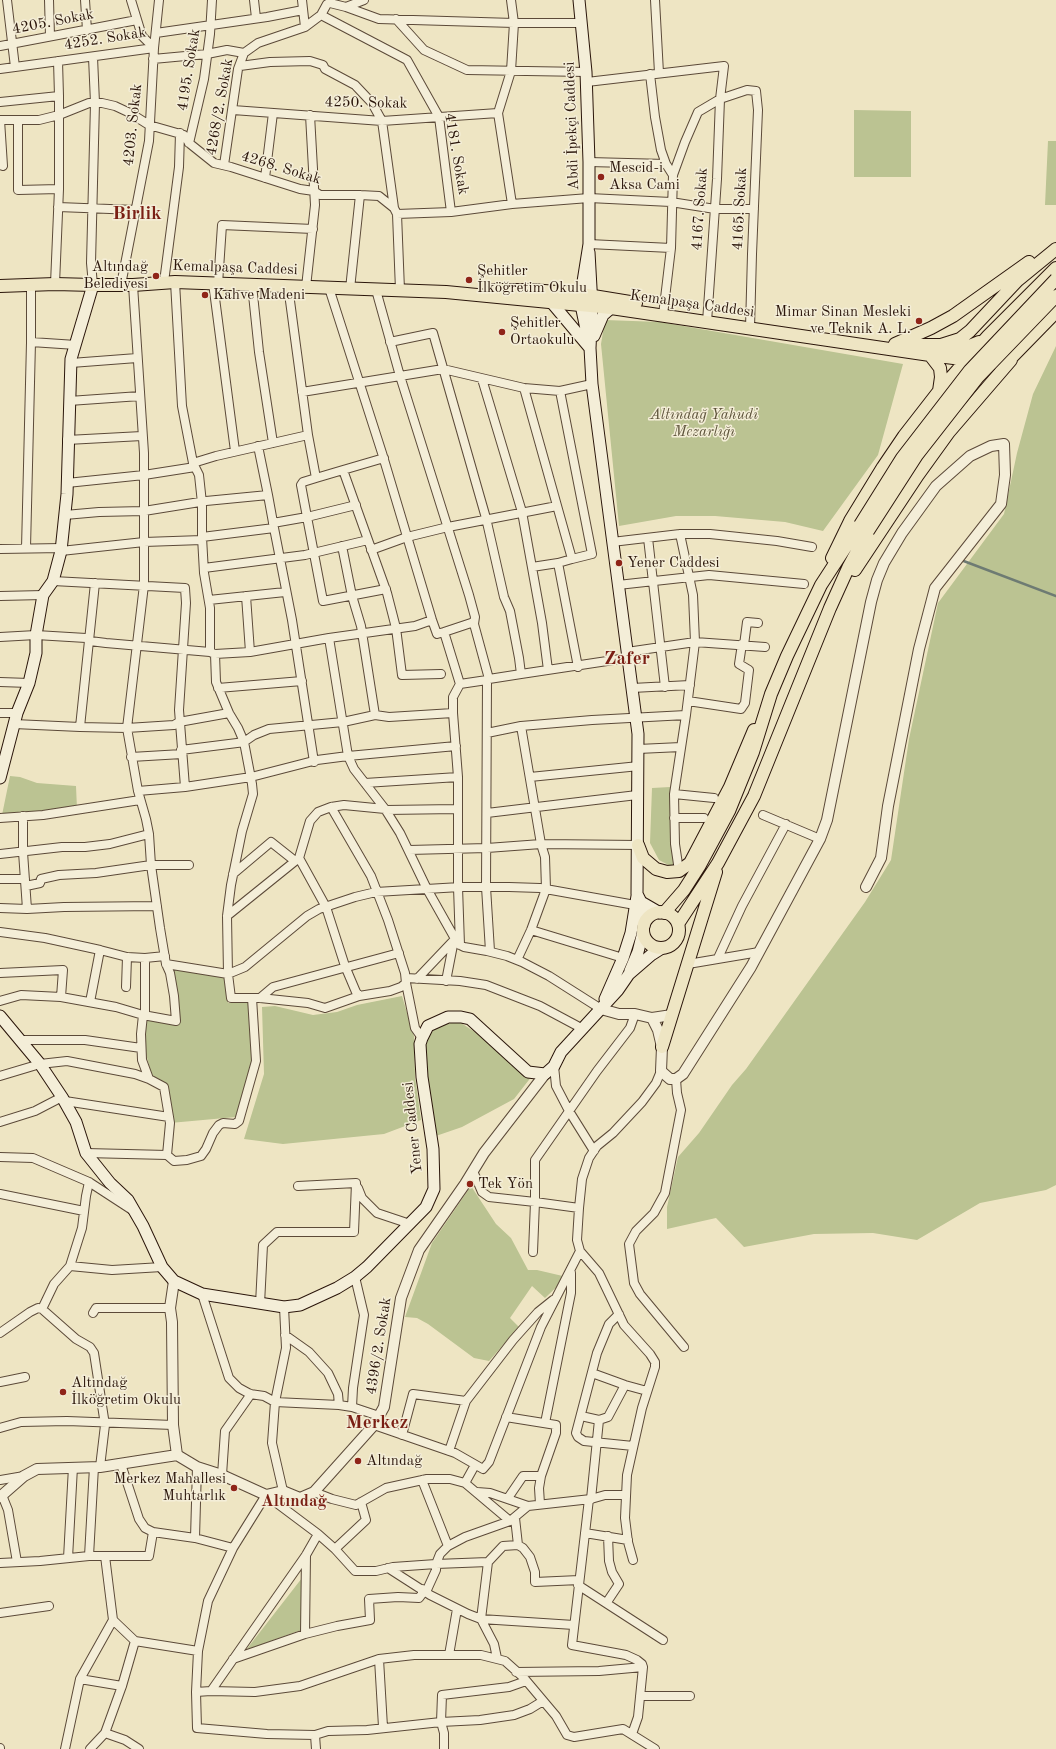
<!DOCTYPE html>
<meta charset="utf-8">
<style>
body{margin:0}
canvas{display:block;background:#eee5c3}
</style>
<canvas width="1056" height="1749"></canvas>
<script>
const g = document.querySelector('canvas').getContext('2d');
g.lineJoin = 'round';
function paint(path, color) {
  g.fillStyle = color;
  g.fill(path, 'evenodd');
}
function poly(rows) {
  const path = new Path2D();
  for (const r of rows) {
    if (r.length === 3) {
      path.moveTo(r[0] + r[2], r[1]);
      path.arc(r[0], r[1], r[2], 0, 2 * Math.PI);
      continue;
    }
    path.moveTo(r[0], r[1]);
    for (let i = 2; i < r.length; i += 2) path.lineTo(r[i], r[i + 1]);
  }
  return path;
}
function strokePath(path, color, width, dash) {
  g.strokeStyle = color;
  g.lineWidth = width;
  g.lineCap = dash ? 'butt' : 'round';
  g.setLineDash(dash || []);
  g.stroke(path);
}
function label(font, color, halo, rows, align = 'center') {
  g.font = font + ' "Old Standard TT",serif';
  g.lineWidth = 3;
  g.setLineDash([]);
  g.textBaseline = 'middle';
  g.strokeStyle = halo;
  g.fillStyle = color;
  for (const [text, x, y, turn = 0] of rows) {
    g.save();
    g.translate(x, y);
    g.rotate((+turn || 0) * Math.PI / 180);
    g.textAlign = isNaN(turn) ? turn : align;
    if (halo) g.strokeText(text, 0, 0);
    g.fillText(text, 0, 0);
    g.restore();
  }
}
paint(poly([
 [854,110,911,111,911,177,854,177],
 [1048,141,1056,141,1056,205,1045,205],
 [605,320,660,322,903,364,878,455,823,531,785,522,715,516,676,516,619,526,601,344],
 [1056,346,1056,1185,1046,1190,980,1203,917,1240,873,1233,814,1234,744,1247,716,1218,667,1229,667,1207,678,1157,699,1133,732,1085,746,1069,865,902,891,860,909,739,938,603,1004,514,1017,453,1033,394],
 [10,776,20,777,37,783,76,786,77,809,2,815],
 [670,787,674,868,659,860,650,843,652,788],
 [168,967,226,977,228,1003,250,1001,254,1061,236,1117,170,1123,167,1086,152,1077,145,1050,146,1021,176,1021],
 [402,996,414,1036,415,1077,421,1120,384,1134,283,1144,244,1139,264,1074,262,1007,275,1006,313,1015,337,1012,357,1005],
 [451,1023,461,1023,475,1032,522,1072,532,1076,514,1099,462,1127,433,1137,424,1042,430,1033,439,1026],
 [471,1186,496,1224,511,1238,528,1270,537,1270,567,1277,545,1298,532,1286,510,1318,519,1327,489,1361,474,1358,428,1324,417,1318,405,1317,432,1243],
 [302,1578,301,1630,246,1650]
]), '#bbc392');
strokePath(poly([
 [961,560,1056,596]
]), '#6e7b73', 2.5);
const minor = poly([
 [49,0,50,36],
 [85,0,87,30],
 [254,0,256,18],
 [302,0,305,27],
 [511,0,514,23,511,71,498,113,512,204],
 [655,0,659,73],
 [330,3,346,7,364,0],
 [346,7,379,19,514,23,582,23],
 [321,15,407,60,439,117,451,212],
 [396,19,424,50,467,70,586,72],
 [156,33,267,17,303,10],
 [0,46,137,20],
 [244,53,258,43,305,27,321,15,327,4,330,3],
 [153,59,207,54,227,50,244,53],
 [58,61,59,96],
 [240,66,270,62,310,61,323,65,325,69,355,85,372,103,382,121,394,208],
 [15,67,154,48,159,0],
 [0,69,15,67,7,0],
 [650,74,655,117,661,150,666,164,673,175],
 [587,82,724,66,720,99,717,179,707,322],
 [0,102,59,96,59,115,89,103,102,103,115,106,130,113,149,125,184,135,189,143,214,163,231,167,300,189,314,191,320,195,360,195,379,196,394,208,397,214,451,212,512,204,589,198,671,202,715,209,754,209],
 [233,110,382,121,498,113],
 [18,121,18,190,59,189,55,284],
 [189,143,204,79,210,34,212,0],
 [589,162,666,164],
 [0,165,3,166,0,120,39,120,59,115,59,189],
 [224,165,238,69,244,53],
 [265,178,273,113],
 [58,207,136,210],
 [397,214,400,290],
 [589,244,671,248],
 [164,282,179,167,180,133],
 [175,282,182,406,193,463],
 [213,283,235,451],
 [218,284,222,225,313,229],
 [93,285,91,263,95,103,93,57],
 [121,285,149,141,154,48,142,36,131,0],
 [133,285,144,453,144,475,195,467,193,463,216,456,308,435,288,286],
 [252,285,259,352,273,443],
 [306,287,315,205,310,115],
 [329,288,382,453,432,620,437,634,444,632,460,684],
 [350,289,360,195],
 [663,315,671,248,673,175,685,142,698,112,720,99,747,90,756,91,758,110,752,254,750,328],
 [31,342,76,345],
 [390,342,433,333,486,518,504,597,510,611,519,658,521,674,489,679],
 [71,363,137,358],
 [482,379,522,512,542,623,548,670],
 [524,388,572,559,558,563],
 [560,391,592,554,572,559],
 [302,392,443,369,524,388,560,391,592,384],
 [69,401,140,396],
 [308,435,316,478,343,470,387,593,396,628,402,675,441,674],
 [67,440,142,436],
 [195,467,199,475,202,503,202,537,274,528,268,495],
 [343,470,384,458],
 [67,483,144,475,144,585,127,728,138,791,146,819,149,834,151,865,160,928,166,964,170,973,174,996,176,1021,143,1015,141,1034,142,1060,149,1079,164,1087,170,1123,167,1155],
 [356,505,307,517,323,601,386,589],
 [65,515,99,512,144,511,206,501,268,495,258,446],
 [273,523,307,517,301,485,303,482,316,478],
 [274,528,292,620,314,762],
 [648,538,665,687],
 [612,542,680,534,710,534,777,541,812,547],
 [26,548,31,342,31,285],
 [0,549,62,548],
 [371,550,407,537,448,527,557,506],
 [61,551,144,542,202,540],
 [532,567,558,563,578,667],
 [204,568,305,555,368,540],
 [53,581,185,588,186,603,179,710,185,787,138,791],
 [95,583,80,727,127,728,174,725,179,722,229,713],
 [618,585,709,575,804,584],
 [0,596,43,595],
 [246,596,250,652],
 [209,600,285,592],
 [444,632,474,622],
 [0,637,36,635,86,638,90,641,106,643,210,652,210,608,204,573,202,537],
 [329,638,415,626,432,620],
 [744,645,747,622,758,623],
 [627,652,695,642,765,647],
 [521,674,627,658],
 [487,680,486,887,490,951],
 [0,682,29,683],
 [218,688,302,681],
 [632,688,690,685],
 [688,701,741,709,745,703,749,670,739,664,742,644],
 [0,713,17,713],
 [453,713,458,777,458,887,460,945],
 [375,715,389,717,453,713,453,697,460,684,487,680,489,679,474,624,475,617,469,595,400,376,376,290],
 [14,724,80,727],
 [487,733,521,726],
 [638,749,681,747],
 [181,750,237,743,244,742,254,735,269,729,343,722,375,715,361,626,352,596,342,546],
 [131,757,182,754],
 [530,777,639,766],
 [365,783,458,777],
 [185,787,251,777,317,760,348,756,329,638,250,652,215,654,210,652],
 [674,794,714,798],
 [385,809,400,833,427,889,458,944,464,947,487,951,507,956,522,962,549,976,601,1009],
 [386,810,457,809],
 [487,813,637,795],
 [763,815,820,839],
 [0,818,43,815,140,800],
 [674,818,704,818],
 [409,850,487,848,541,844,638,845],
 [0,854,62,847,85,847,110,844,149,834],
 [299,858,310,821,318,812,331,807],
 [679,871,675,844,674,794,686,715,695,642,693,595,680,534],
 [233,874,271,842,295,861],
 [0,879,25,879],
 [26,886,40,883,41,879,59,875,96,873,151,865,189,865],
 [0,908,27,909,23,852,23,816],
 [27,909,64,907,157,906],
 [227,916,299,858,326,907,345,966,356,992,359,996],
 [531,930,623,958],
 [0,932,45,938,100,950],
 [145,958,145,1016],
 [718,958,742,906,786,824],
 [517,960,531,930,546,889,545,857,541,844,521,726,592,720,686,715],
 [166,964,228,974,245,967,307,916,319,909,355,897,376,892,460,887,509,887,540,888,635,905],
 [688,964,759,952],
 [0,973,63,970,61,997],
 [406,978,460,981,486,985,540,1006,583,1029],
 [417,979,455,939],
 [446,981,454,940],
 [406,983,415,1028,422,1038],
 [126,987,127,957],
 [252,998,260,998,308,1003,325,1008,359,996,390,991,401,987,406,983,405,973,388,920,371,876,331,807,344,805,385,809,354,769,348,756,456,746],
 [260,998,273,987,399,953],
 [0,1001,21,995,61,997,116,1007,143,1015],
 [90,1002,100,950,127,957,145,958,165,956],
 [19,1040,85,1040,141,1048],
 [554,1066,556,1086,569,1111,594,1151],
 [0,1076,40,1064,67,1061,135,1074,149,1079],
 [676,1079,677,1093,681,1110,665,1193,654,1213,636,1231,629,1244,634,1283,640,1294,684,1347],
 [65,1101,169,1117],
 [0,1122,35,1111,62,1097],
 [86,1153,167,1155,174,1161,187,1160,201,1156,206,1149,213,1133,219,1125,223,1123,235,1124,239,1121,256,1061,252,998,231,998,228,974,227,916,231,885,242,831,253,794,252,784,244,742,238,728,229,713,216,682,215,654],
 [0,1157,33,1158,89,1182,132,1210],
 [473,1171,482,1192,489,1197,535,1202,533,1252],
 [298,1186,356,1183],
 [358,1188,362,1198,377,1213,410,1224],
 [0,1194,84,1211],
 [579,1208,535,1202,535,1160,597,1071,630,1028,635,1014],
 [70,1266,112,1270,162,1267],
 [202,1294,229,1378,239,1388,250,1394,264,1396,275,1402,272,1443,283,1491],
 [260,1304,263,1245,277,1232,354,1232,356,1183],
 [284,1307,286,1348,275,1402,339,1405,352,1407,379,1416],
 [42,1309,76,1339,90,1347,94,1353,105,1425,100,1467],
 [93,1313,96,1308,170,1308],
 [619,1314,609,1324,597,1353,576,1433,578,1437,584,1441,633,1446],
 [0,1333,30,1312,38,1308,42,1309,54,1284,70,1266,82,1228,86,1196,89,1182],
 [285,1335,309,1352,328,1373,338,1394,339,1405],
 [592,1373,625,1385,647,1391],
 [0,1382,25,1377],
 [352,1407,353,1388,364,1315,355,1277],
 [581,1416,599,1420,608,1417,625,1385],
 [506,1417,556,1425,556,1433,541,1476,539,1488,540,1504],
 [545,1423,571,1293,571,1273],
 [374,1425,455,1453,483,1469,489,1462,541,1327,580,1251],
 [0,1428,21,1422,67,1421,173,1425],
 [402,1435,413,1394,466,1401],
 [449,1451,466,1401,513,1340,538,1312,553,1300],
 [121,1464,139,1519,145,1528,153,1532,195,1538,233,1548,266,1495,318,1534,335,1549,355,1571,376,1571,393,1567,436,1564,440,1554,448,1546,465,1537,510,1521,528,1506,591,1499,605,1495,625,1495],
 [222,1475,225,1431,251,1394],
 [0,1480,24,1476],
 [422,1480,448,1546],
 [465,1483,475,1465],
 [314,1492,332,1499,356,1505,386,1488,427,1479,450,1479,465,1483,510,1521],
 [477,1492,490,1493,528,1506],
 [2,1495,8,1510,17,1562],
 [508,1498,523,1476,541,1476],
 [589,1499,572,1645,626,1655,637,1660,642,1664,643,1667,638,1717,632,1734],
 [591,1499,599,1420],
 [515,1518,518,1545],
 [585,1533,628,1540],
 [195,1538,197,1467],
 [233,1548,208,1601,198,1651,196,1692,197,1728,267,1734,315,1735,328,1731,367,1730,441,1722,444,1733,444,1749],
 [335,1549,366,1520,361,1502],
 [306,1555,305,1634,337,1626,370,1620,369,1599,398,1597,419,1598,422,1594,422,1589],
 [89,1556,94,1467],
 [105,1556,113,1620,135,1641,198,1651],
 [68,1558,73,1467],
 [633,1560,628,1542,625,1518,627,1475,642,1408,655,1367,655,1362,650,1354,624,1325,599,1273,580,1251,577,1240,579,1208,582,1179,589,1158,597,1146,613,1133,642,1102,656,1083,661,1071],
 [0,1563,40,1561,89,1556,149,1556,153,1532],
 [388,1568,430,1595,468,1614,481,1619,494,1644,497,1658],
 [578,1585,663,1640],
 [426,1592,436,1570,436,1564,488,1562],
 [607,1602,619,1584,612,1572,609,1561,608,1536],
 [0,1613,49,1606],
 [574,1625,481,1619,488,1562,503,1546,518,1545,523,1548,530,1557,535,1572,535,1582,579,1580],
 [449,1655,457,1609],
 [233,1659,305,1634],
 [379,1659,383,1727],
 [516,1672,599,1671,643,1667],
 [80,1679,122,1686],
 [526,1681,509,1687,442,1695,441,1722,480,1720,514,1715,530,1709,543,1701],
 [211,1691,306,1555,318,1534],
 [196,1692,211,1691,255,1692,300,1686,379,1659,414,1655,481,1655,505,1661,524,1678,556,1716,567,1735,574,1737,623,1729,655,1749],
 [640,1696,690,1696],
 [105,1733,125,1740,139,1749],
 [315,1735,316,1749],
 [0,1748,0,1749],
 [65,1749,80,1679,113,1620],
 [90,1749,105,1733,122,1686,135,1641]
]);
const tertiary = poly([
 [601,1009,619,1014,635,1014,652,1018,658,1030,662,1047,661,1071,670,1079,676,1079,683,1074,751,967,820,839,827,820,871,602,877,580,884,563,902,533,936,486,970,456,991,446,1004,444,1005,475,1001,504,935,588,919,649,888,806,881,858,866,887],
 [652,1018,672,1015],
 [174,1281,170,1308,172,1322,173,1425,177,1455],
 [177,1455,197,1467,222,1475,266,1495,283,1491,300,1498,314,1492,374,1425,384,1407,401,1298,419,1250,465,1184,484,1153,545,1074],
 [0,1497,24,1476,37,1469,100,1467,177,1455]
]);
const secondary = poly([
 [579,0,586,72,589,162,589,244,581,294,581,305,587,334],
 [589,252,592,306,590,348,592,384,638,734,637,894,641,902,644,926],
 [552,303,589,347],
 [594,336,603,315,611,308],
 [0,778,17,713,29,683,36,653,36,635,43,595,53,581,61,551,67,494,71,359,93,285],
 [641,902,660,913],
 [630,971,638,952,643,932],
 [605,999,623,958,631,933,637,896],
 [0,1016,40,1064,62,1097,76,1122,86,1153,110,1183,128,1200,143,1226,162,1267,174,1281,202,1294,284,1307,300,1305,337,1288,355,1277,367,1267,426,1207,434,1189,433,1149,422,1077,420,1044,422,1038,428,1026,448,1017,461,1017,470,1019,528,1072,545,1074,554,1066,561,1052,618,990,629,974,651,955,662,948]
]);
const primary = poly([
 [0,286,55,284,93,285,133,285,175,282,446,292,611,308,930,355,993,363,1010,359,1056,312],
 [493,290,532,290,581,294,636,303],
 [895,344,931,328,953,316,1029,262],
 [909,345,941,345,960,339,970,331,1018,280,1056,249],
 [941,350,962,349,979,342],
 [930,355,940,368,941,377,939,391],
 [832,558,850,521,883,467,904,436,939,391,988,336,1056,268],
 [855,570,918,475,949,432,1011,360],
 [638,845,643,858,656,869,667,872,679,871,690,863,730,787,754,730],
 [661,930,18],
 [664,913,684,890,700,865,729,811,753,752,771,694,787,656,821,585,860,525],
 [678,924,718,863,754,796,830,608,849,566,868,531],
 [662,1047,716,872]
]);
strokePath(minor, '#5c4a39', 10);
strokePath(tertiary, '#5c4a39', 12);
strokePath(secondary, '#2b160b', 13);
strokePath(primary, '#2b160b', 14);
strokePath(minor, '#f4eed8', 8);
strokePath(tertiary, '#f4eed8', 10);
strokePath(secondary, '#f4eed8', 11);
strokePath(primary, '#eee5c3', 12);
const primaryBridge = poly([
 [860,525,902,458,970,370,1056,279],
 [868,531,917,455,978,377,1056,296]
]);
strokePath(primaryBridge, '#2b160b', 14, []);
strokePath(primaryBridge, '#eee5c3', 12);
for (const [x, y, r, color] of [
 [601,177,4,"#8f2418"],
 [156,276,4,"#8f2418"],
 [469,280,4,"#8f2418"],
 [205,295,4,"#8f2418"],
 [919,321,4,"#8f2418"],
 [502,332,4,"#8f2418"],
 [619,563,4,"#8f2418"],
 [470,1184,4,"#8f2418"],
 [63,1392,4,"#8f2418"],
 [358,1461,4,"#8f2418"],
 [234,1488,4,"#8f2418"]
]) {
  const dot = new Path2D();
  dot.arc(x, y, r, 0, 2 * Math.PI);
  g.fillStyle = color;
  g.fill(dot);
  strokePath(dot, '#f4eed8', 1.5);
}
label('15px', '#2b160b', '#f4eed8', [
 ["4205. Sokak",53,22,-11],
 ["4252. Sokak",105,39,-9],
 ["4195. Sokak",189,70,-81],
 ["4250. Sokak",366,103,1],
 ["4268/2. Sokak",220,107,-80],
 ["4203. Sokak",133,125,-84],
 ["Abdi İpekçi Caddesi",572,126,-92],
 ["4181. Sokak",456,154,80],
 ["4268. Sokak",281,168,17],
 ["4167. Sokak",700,209,-86],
 ["4165. Sokak",740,209,-87],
 ["Kemalpaşa Caddesi",235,268,2],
 ["Kemalpaşa Caddesi",692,304,8],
 ["Yener Caddesi",413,1128,-96],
 ["4396/2. Sokak",379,1346,-81]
]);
label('15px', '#2b160b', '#f4eed8', [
 ["Mescid-i",609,168],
 ["Aksa Cami",609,185],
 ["Altındağ",148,267,"right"],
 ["Belediyesi",148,284,"right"],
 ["Şehitler",477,271],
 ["İlköğretim Okulu",477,288],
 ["Kahve Madeni",213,295],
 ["Mimar Sinan Mesleki",911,312,"right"],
 ["ve Teknik A. L.",911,329,"right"],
 ["Şehitler",510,323],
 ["Ortaokulu",510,340],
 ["Yener Caddesi",627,563],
 ["Tek Yön",478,1184],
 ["Altındağ",71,1383],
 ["İlköğretim Okulu",71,1400],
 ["Altındağ",366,1461],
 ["Merkez Mahallesi",226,1479,"right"],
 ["Muhtarlık",226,1496,"right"]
], 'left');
label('italic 15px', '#5d533a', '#f4eed8', [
 ["Altındağ Yahudi",704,415],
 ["Mezarlığı",704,432]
]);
label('bold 17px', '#7a1f14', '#f4eed8', [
 ["Altındağ",294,1502]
]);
label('bold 19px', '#7a1f14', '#f4eed8', [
 ["Birlik",137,214],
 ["Zafer",627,659],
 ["Merkez",377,1423]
]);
</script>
